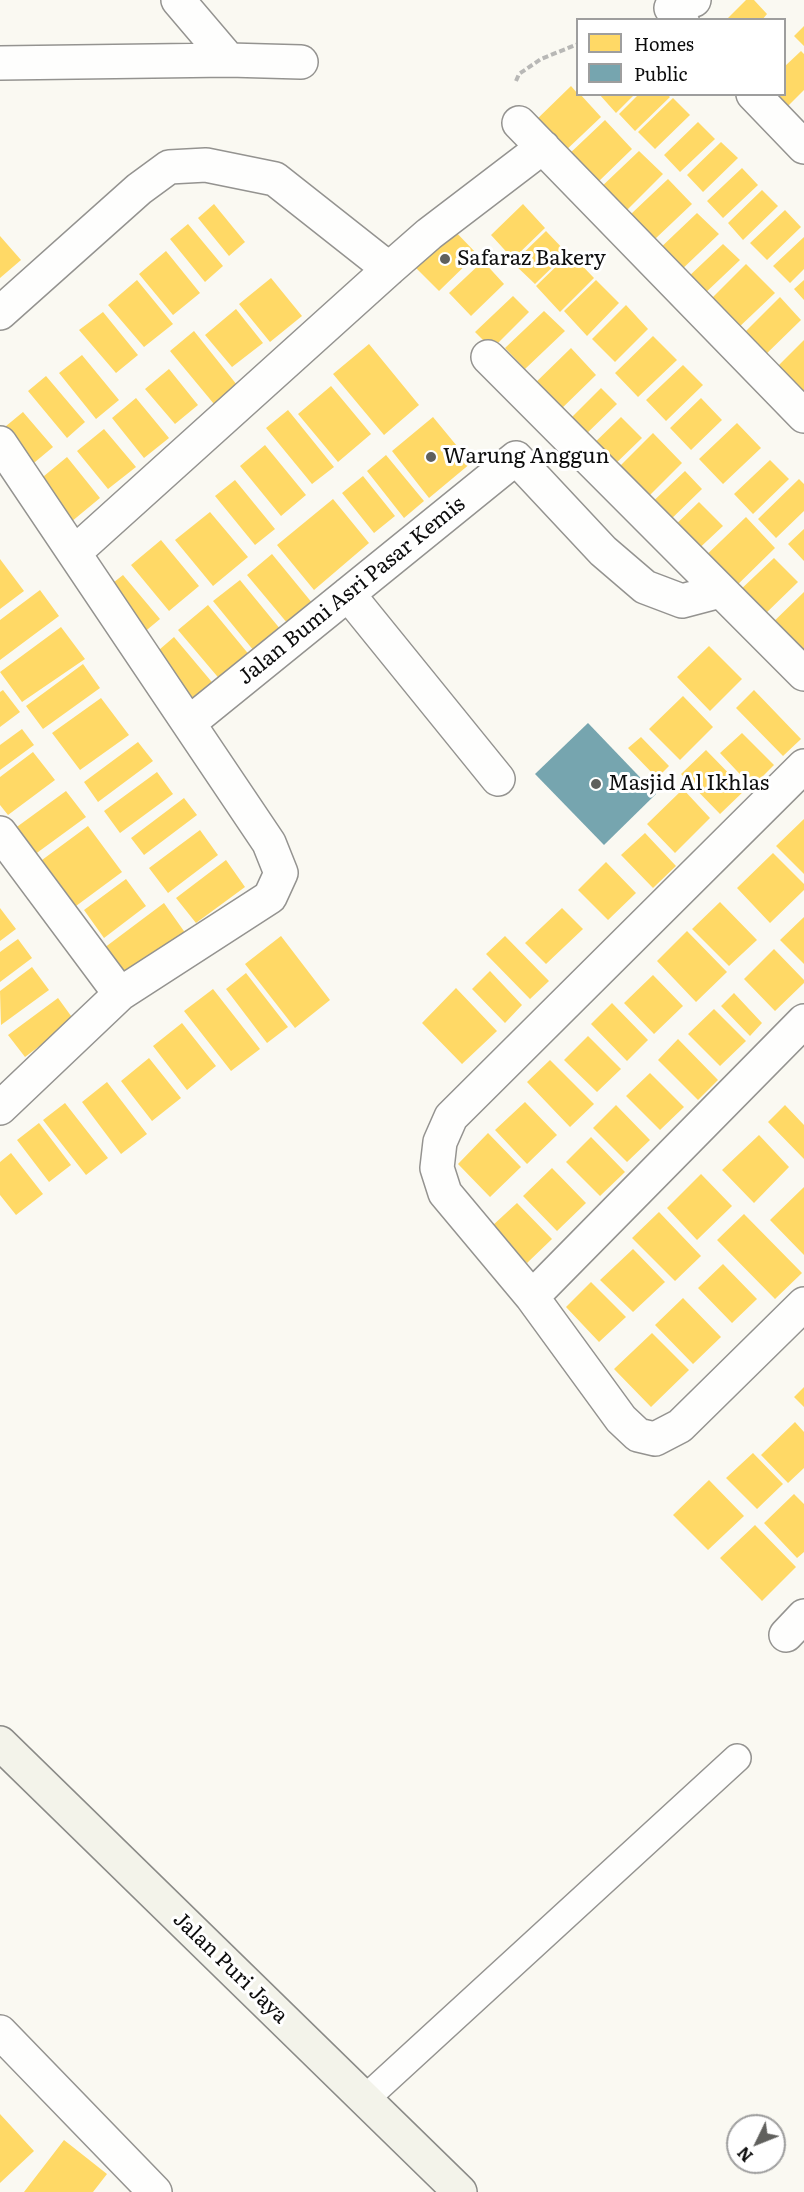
<!DOCTYPE html>
<style>
body{margin:0}
#map{position:relative;width:804px;height:2192px;overflow:hidden;background:#faf9f2;font-family:Literata,serif}
canvas{display:block}
.legend{position:absolute;left:576px;top:18px;width:210px;height:78px;box-sizing:border-box;background:#fff;border:2px solid #9e9e9e;margin:0;padding:8px 10px;list-style:none;font-size:18px;color:#0d0d0d}
.legend li{display:flex;align-items:center;gap:12px;height:30px}
.legend b{width:30px;border:2px solid #9e9e9e}
.north{position:absolute;left:726px;top:2114px;width:60px;height:60px;box-sizing:border-box;background:#fff;border:2px solid #9e9e9e;border-radius:50%;rotate:227deg;font-size:16px;font-weight:700;line-height:24px;text-align:center;color:#0d0d0d}
.north::after{content:'';display:block;margin:auto;width:21px;height:27px;background:#60605d;clip-path:polygon(50% 0,100% 100%,50% 72%,0 100%)}
</style>
<div id="map">
<canvas width="804" height="2192"></canvas>
<ul class="legend">
<li><b style="height:16px;background:#ffd966"></b>Homes</li>
<li><b style="height:16px;background:#76a5af"></b>Public</li>
</ul>
<div class="north">N</div>
</div>
<script>
const g = document.querySelector('canvas').getContext('2d');
g.lineJoin = 'round';
function paint(path, color) {
  g.fillStyle = color;
  g.fill(path, 'evenodd');
}
function poly(rows) {
  const path = new Path2D();
  for (const r of rows) {
    path.moveTo(r[0], r[1]);
    for (let i = 2; i < r.length; i += 2) path.lineTo(r[i], r[i + 1]);
  }
  return path;
}
function strokePath(path, color, width, dash) {
  g.strokeStyle = color;
  g.lineWidth = width;
  g.lineCap = dash ? 'butt' : 'round';
  g.setLineDash(dash || []);
  g.stroke(path);
}
function label(font, color, halo, rows, align = 'center') {
  g.font = font + ' Literata,serif';
  g.lineWidth = 6;
  g.setLineDash([]);
  g.textBaseline = 'middle';
  g.strokeStyle = halo;
  g.fillStyle = color;
  for (const [text, x, y, turn = 0] of rows) {
    g.save();
    g.translate(x, y);
    g.rotate((+turn || 0) * Math.PI / 180);
    g.textAlign = isNaN(turn) ? turn : align;
    if (halo) g.strokeText(text, 0, 0);
    g.fillText(text, 0, 0);
    g.restore();
  }
}
paint(poly([
 [746,0,754,0,767,14,762,20,726,20],
 [804,26,804,46,794,36],
 [801,51,804,54,804,90,778,116,758,94,784,94,784,67],
 [571,86,578,94,580,94,601,117,563,153,533,123],
 [599,94,635,94,616,113],
 [639,94,667,94,670,97,635,131,619,114],
 [673,98,690,115,655,149,638,132],
 [605,120,632,149,596,184,567,156],
 [698,122,715,139,680,172,664,155],
 [721,142,738,158,703,192,687,175],
 [639,151,663,174,623,214,599,189],
 [742,168,758,185,723,218,707,201],
 [668,179,692,204,655,239,631,214],
 [762,190,778,206,743,240,728,223],
 [214,204,245,242,229,256,198,218],
 [523,204,545,228,513,259,491,235],
 [785,210,801,227,767,260,750,243],
 [697,213,719,234,677,274,656,252],
 [188,224,223,266,205,282,170,239],
 [451,227,477,254,439,291,413,265],
 [546,231,567,253,535,284,513,263],
 [0,236,21,260,0,278],
 [804,237,804,269,790,283,773,266],
 [723,244,740,260,702,296,686,279],
 [166,251,200,293,173,315,139,274],
 [570,253,594,278,560,312,536,286],
 [483,261,504,284,471,316,449,293],
 [746,264,775,293,736,330,708,302],
 [271,278,302,316,270,342,239,304],
 [137,280,173,324,144,347,108,305],
 [596,280,619,303,587,336,564,311],
 [804,280,804,300,794,289],
 [513,296,529,312,492,349,475,332],
 [780,297,801,320,759,361,738,339],
 [626,305,648,329,615,362,592,339],
 [236,309,263,343,232,367,205,335],
 [544,311,565,331,525,369,505,348],
 [103,312,138,355,116,373,79,330],
 [194,331,237,385,214,404,170,351],
 [653,336,677,360,638,397,615,373],
 [804,340,804,395,768,376],
 [369,344,419,405,384,435,333,374],
 [571,348,596,375,556,414,530,388],
 [82,355,119,400,96,419,59,373],
 [683,365,703,385,666,421,646,400],
 [169,369,198,405,175,424,145,389],
 [46,376,85,422,67,438,28,391],
 [331,386,371,434,338,462,298,414],
 [601,388,617,404,581,439,566,423],
 [136,398,169,438,144,458,112,418],
 [701,398,722,420,691,450,670,428],
 [288,410,334,467,312,484,266,428],
 [23,412,53,447,29,467,0,431],
 [433,417,471,463,429,498,392,451],
 [621,417,642,438,608,471,587,450],
 [737,423,761,448,723,484,699,459],
 [104,429,136,467,108,489,77,451],
 [653,433,682,463,643,502,614,472],
 [265,445,306,495,281,516,240,466],
 [386,455,424,501,404,518,367,471],
 [67,457,100,498,71,522,38,481],
 [770,460,789,479,753,514,734,494],
 [685,471,702,489,663,527,645,509],
 [363,476,395,516,374,533,342,493],
 [799,479,804,484,804,511,776,538,758,519],
 [235,480,275,529,255,545,215,496],
 [333,499,369,543,314,590,277,545],
 [699,502,723,526,692,555,669,531],
 [210,512,248,557,213,586,175,540],
 [746,517,775,548,728,594,698,563],
 [804,529,804,561,788,544],
 [161,540,199,586,169,611,131,565],
 [272,554,313,604,288,624,247,575],
 [774,558,798,582,762,617,738,592],
 [0,559,24,591,0,609],
 [123,575,160,619,142,634,104,590],
 [240,580,281,630,254,651,213,601],
 [40,590,59,616,0,660,0,620],
 [804,592,804,661,764,631],
 [208,605,251,657,222,682,178,630],
 [61,627,85,659,22,702,0,672],
 [174,637,216,687,193,706,152,656],
 [709,646,742,679,710,711,677,677],
 [83,664,100,688,43,729,26,706],
 [3,690,20,712,0,727,0,692],
 [754,690,801,739,783,756,736,708],
 [683,696,713,727,680,760,649,729],
 [101,698,129,735,80,770,52,733],
 [22,729,34,745,0,770,0,745],
 [742,733,774,765,752,787,720,753],
 [641,737,669,766,657,778,628,748],
 [138,742,153,761,98,802,84,782],
 [706,750,745,790,720,814,681,774],
 [33,752,55,780,8,815,0,805,0,777],
 [157,772,173,794,120,833,104,811],
 [683,789,710,818,675,853,647,824],
 [66,791,86,817,34,855,14,829],
 [184,798,197,815,144,855,131,838],
 [804,819,804,874,776,846],
 [88,826,122,872,76,906,42,860],
 [200,830,218,855,168,893,149,868],
 [645,833,676,866,653,888,621,855],
 [773,853,804,884,804,890,770,923,737,888],
 [226,860,245,887,196,923,176,898],
 [606,862,636,893,608,920,578,890],
 [126,879,146,906,104,938,84,910],
 [720,902,757,940,729,966,692,929],
 [164,903,186,934,126,977,104,948],
 [0,908,16,929,0,941],
 [562,908,583,929,546,964,525,943],
 [804,917,804,964,780,940],
 [687,931,727,972,696,1002,657,961],
 [281,936,330,1000,295,1028,245,964],
 [505,936,549,981,530,999,486,954],
 [18,939,32,958,0,982,0,952],
 [774,949,804,980,804,983,775,1011,744,979],
 [32,967,49,990,1,1025,0,991],
 [490,971,522,1005,505,1023,472,989],
 [246,973,288,1027,267,1043,226,989],
 [653,975,683,1006,654,1034,624,1003],
 [456,988,497,1031,462,1064,422,1023],
 [213,989,260,1049,231,1071,184,1011],
 [734,993,762,1023,750,1036,721,1006],
 [58,998,74,1020,25,1057,8,1035],
 [612,1003,648,1040,627,1061,591,1024],
 [714,1009,746,1041,720,1066,688,1034],
 [182,1023,216,1066,187,1090,153,1046],
 [588,1036,621,1069,597,1092,564,1060],
 [678,1039,718,1080,698,1100,658,1060],
 [149,1058,181,1098,152,1121,121,1081],
 [550,1060,594,1104,570,1127,527,1082],
 [650,1073,684,1107,660,1130,626,1096],
 [107,1082,147,1134,121,1154,82,1102],
 [525,1102,557,1135,527,1164,495,1130],
 [65,1103,108,1158,86,1175,43,1120],
 [616,1105,650,1140,627,1162,593,1128],
 [785,1105,804,1125,804,1159,768,1122],
 [39,1123,71,1165,49,1182,17,1140],
 [488,1133,521,1167,490,1197,458,1164],
 [759,1135,789,1167,754,1203,722,1170],
 [591,1137,625,1172,600,1196,566,1162],
 [11,1153,43,1194,16,1215,0,1195,0,1162],
 [552,1168,586,1203,557,1231,523,1196],
 [701,1174,732,1206,697,1240,667,1208],
 [804,1187,804,1255,770,1220],
 [517,1203,552,1239,527,1263,492,1226],
 [659,1212,701,1256,675,1281,632,1238],
 [744,1214,802,1273,775,1299,717,1240],
 [633,1249,665,1282,633,1312,600,1280],
 [723,1264,757,1299,732,1323,698,1288],
 [591,1282,626,1317,599,1342,566,1307],
 [683,1298,721,1337,693,1364,655,1325],
 [652,1333,689,1370,651,1407,614,1369],
 [804,1387,804,1407,794,1397],
 [795,1422,804,1432,804,1468,788,1483,761,1455],
 [753,1453,783,1484,757,1509,726,1478],
 [709,1480,744,1516,708,1550,673,1515],
 [794,1494,804,1504,804,1552,797,1558,764,1523],
 [755,1525,796,1567,762,1601,720,1558],
 [0,2114,34,2151,0,2183],
 [64,2140,107,2174,93,2192,24,2192]
]), '#ffd966');
paint(poly([
 [588,723,656,794,604,845,535,774]
]), '#76a5af');
const lane = poly([
 [364,2100,737,1758]
]);
const street = poly([
 [178,0,229,60],
 [682,20,671,8,694,0],
 [0,63,229,60,301,62],
 [753,94,804,147],
 [519,123,804,416],
 [0,313,139,189,169,167,206,165,275,179,389,269],
 [488,357,804,674],
 [0,443,269,843,281,873,270,897,120,994,0,1108],
 [74,553,389,269,429,234,543,147],
 [348,594,498,779],
 [189,723,516,458,603,551,645,587,682,601,720,591],
 [804,766,451,1117,440,1142,437,1168,445,1193,532,1297,621,1419,638,1435,655,1439,680,1426,804,1304],
 [0,833,120,994],
 [532,1297,804,1021],
 [786,1635,804,1616],
 [0,2032,155,2192]
]);
const secondary = poly([
 [0,1743,460,2192]
]);
strokePath(lane, '#949390', 30);
strokePath(street, '#949390', 36);
strokePath(secondary, '#8a8a87', 36);
strokePath(poly([
 [516,81,519,74,541,59,578,44]
]), '#b8b8b6', 4, [6, 3]);
strokePath(lane, '#fefefd', 27);
strokePath(street, '#fefefd', 33);
strokePath(secondary, '#f3f3ea', 33);
for (const [x, y, r, color] of [
 [445,259,6,"#60605d"],
 [431,457,6,"#60605d"],
 [596,784,6,"#60605d"]
]) {
  const dot = new Path2D();
  dot.arc(x, y, r, 0, 2 * Math.PI);
  g.fillStyle = color;
  g.fill(dot);
  strokePath(dot, '#fff', 2);
}
label('21px', '#0d0d0d', '#fff', [
 ["Safaraz Bakery",457,259],
 ["Warung Anggun",443,457],
 ["Masjid Al Ikhlas",608,784]
], 'left');
label('21px', '#0d0d0d', '#fff', [
 ["Jalan Bumi Asri Pasar Kemis",352,591,-39],
 ["Jalan Puri Jaya",230,1968,44]
]);
</script>
